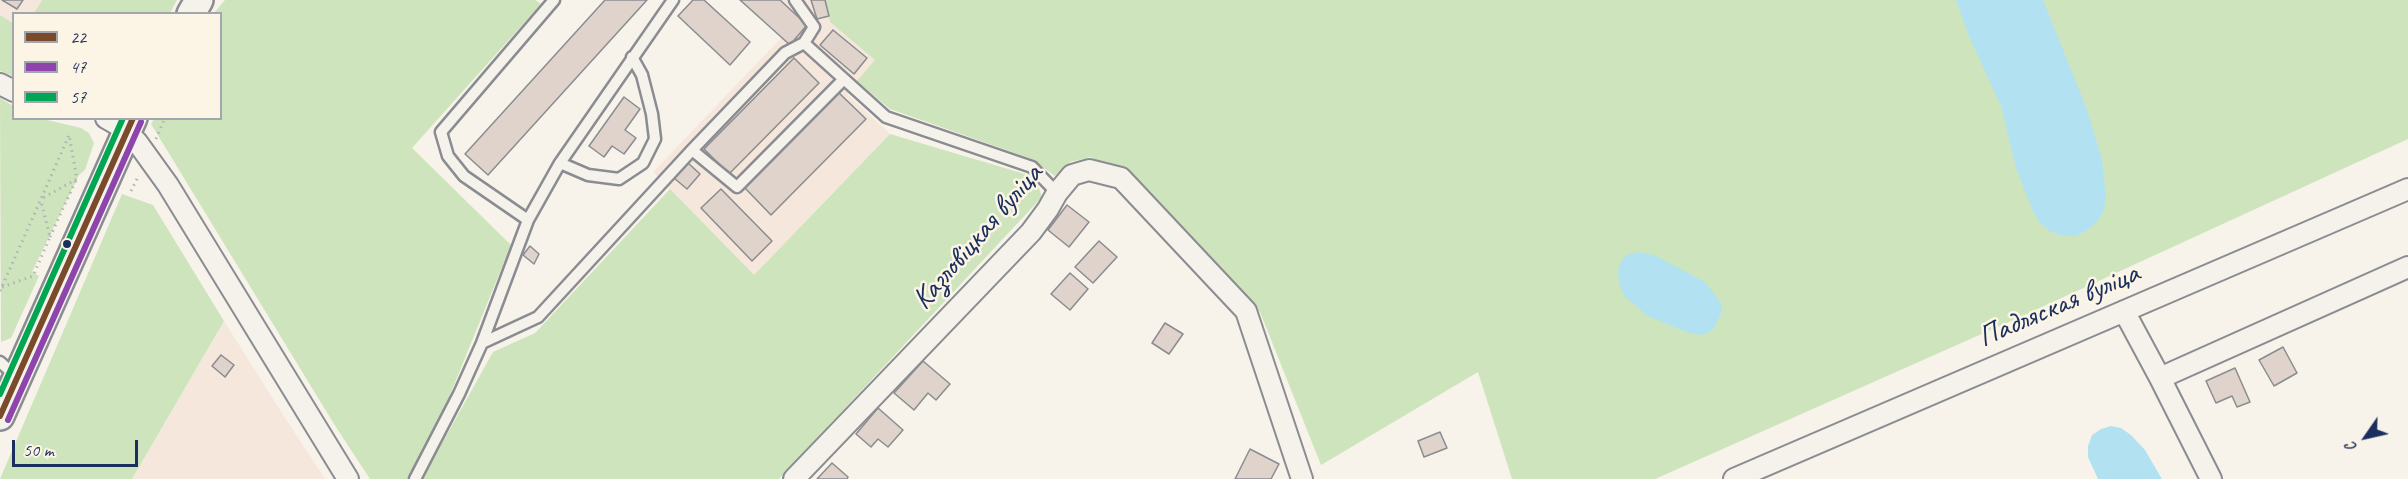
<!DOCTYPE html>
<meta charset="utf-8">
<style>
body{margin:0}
#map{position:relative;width:2408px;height:479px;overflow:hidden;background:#f7f3ea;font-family:Caveat,sans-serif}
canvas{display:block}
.legend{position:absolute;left:12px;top:12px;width:210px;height:108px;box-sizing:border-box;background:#fcf5e5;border:2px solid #a2a6af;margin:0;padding:8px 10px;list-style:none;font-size:18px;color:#1b2f5e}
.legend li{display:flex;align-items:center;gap:12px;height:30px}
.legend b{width:30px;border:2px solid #a2a6af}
.north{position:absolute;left:2336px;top:407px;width:60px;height:60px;-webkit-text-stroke:4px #fcf5e5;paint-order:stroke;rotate:236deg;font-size:16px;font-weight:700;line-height:24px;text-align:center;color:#1b2f5e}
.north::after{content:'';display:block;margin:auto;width:21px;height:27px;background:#1b2f5e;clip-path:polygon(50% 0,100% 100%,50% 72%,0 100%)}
.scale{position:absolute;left:12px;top:440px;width:126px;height:27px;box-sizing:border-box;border:3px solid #1b2f5e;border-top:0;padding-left:8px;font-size:18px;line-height:21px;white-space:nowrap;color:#1b2f5e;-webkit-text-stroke:4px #fcf5e5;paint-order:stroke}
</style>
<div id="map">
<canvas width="2408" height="479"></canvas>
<ul class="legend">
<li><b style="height:8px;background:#7a4b2a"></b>22</li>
<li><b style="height:8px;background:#8e44ad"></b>47</li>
<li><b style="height:8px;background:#00a651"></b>57</li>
</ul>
<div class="north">С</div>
<div class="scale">50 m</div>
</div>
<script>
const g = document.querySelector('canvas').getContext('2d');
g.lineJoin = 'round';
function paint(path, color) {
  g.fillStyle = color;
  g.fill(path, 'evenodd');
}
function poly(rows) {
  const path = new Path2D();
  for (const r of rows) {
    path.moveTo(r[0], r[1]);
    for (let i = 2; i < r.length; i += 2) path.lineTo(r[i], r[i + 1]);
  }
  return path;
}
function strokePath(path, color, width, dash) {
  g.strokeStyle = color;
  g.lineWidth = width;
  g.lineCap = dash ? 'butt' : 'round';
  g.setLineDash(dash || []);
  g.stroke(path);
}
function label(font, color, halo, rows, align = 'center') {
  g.font = font + ' Caveat,sans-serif';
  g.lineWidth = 5;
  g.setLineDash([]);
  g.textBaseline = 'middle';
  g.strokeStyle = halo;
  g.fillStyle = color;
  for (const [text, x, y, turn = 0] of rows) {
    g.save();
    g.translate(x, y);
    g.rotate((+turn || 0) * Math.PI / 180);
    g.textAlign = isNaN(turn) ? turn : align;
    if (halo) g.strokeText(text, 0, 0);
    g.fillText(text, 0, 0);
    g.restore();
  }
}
paint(poly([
 [0,0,42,0,34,13,14,14,13,23,0,15],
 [740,0,825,0,830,22,876,60,847,94,890,134,753,276,653,172,782,37],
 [224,321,280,410,325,479,132,479]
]), '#f5e7db');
paint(poly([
 [42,0,177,0,170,13,34,13],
 [225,0,535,0,541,4,412,148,511,245,443,412,407,479,370,479,334,424,151,124,154,119,220,118,220,14,214,13],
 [825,0,2408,0,2408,139,2020,317,1655,479,1512,479,1478,372,1321,465,1260,312,1131,175,1090,157,1070,162,1055,176,1032,159,890,109,857,81,875,60,830,22],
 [0,15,13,23,13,76,0,71],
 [0,98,13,106,14,118,43,119,81,128,89,133,94,143,85,170,79,175,32,272,39,276,11,338,1,342],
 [890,134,1035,177,1042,197,779,479,422,479,493,352,535,333,670,189,754,275],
 [122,194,153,205,224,321,132,479,0,479]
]), '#cee4bc');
paint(poly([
 [1956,0,2043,0,2086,107,2102,159,2106,198,2103,213,2096,223,2086,231,2075,236,2063,236,2051,232,2040,223,2032,209,2016,168,2001,106,1968,34],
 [1639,252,1654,255,1705,282,1721,303,1722,312,1713,330,1702,335,1689,333,1648,316,1625,297,1619,284,1618,270,1622,260,1629,254],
 [2111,426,2121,428,2131,435,2145,450,2162,479,2098,479,2088,457,2088,446,2092,435,2101,429]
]), '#b2e2f2');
const building = poly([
 [2,0,23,0,17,9,2,0],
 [605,0,647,0,488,175,465,154,605,0],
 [693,0,704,0,750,42,730,65,678,16,693,0],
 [740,0,780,0,807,25,790,45,740,0],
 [811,0,825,0,829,16,817,19,811,0],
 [833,30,867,58,854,74,820,45,833,30],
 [794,58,819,83,729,174,704,149,794,58],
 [838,92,866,119,771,215,744,187,838,92],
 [624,97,640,109,625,130,636,138,624,154,612,146,604,157,589,146,624,97],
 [688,163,700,174,687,189,674,178,688,163],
 [721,189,772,241,752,261,701,208,721,189],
 [1067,205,1089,222,1069,247,1048,230,1067,205],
 [1099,241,1117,257,1093,283,1075,267,1099,241],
 [530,246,539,254,534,264,523,255,530,246],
 [1070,273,1088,289,1070,310,1051,294,1070,273],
 [1165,323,1183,334,1169,354,1152,343,1165,323],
 [2283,347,2297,373,2274,386,2259,360,2283,347],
 [221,355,234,365,225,377,212,366,221,355],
 [923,361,950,384,936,400,928,393,914,410,894,393,923,361],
 [2235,368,2250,402,2237,407,2232,396,2216,403,2206,381,2235,368],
 [878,408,903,430,888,447,878,439,871,447,856,434,878,408],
 [1440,432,1447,448,1424,457,1418,441,1440,432],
 [1250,449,1279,464,1271,479,1235,479,1250,449],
 [832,463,848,477,847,479,817,479,832,463]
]);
paint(building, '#dfd3cc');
strokePath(building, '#8a8c91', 1.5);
const lane = poly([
 [795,0,814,27,804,43,886,117,1032,167,1057,193],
 [692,150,737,187,843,80],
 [560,163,588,175,619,179,643,163,655,139,652,114,642,75,632,57],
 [528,220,464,176,448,156,441,132,554,0],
 [482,343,538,317,692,150,785,53,804,43],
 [0,362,17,377],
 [415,479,459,394,482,343,528,220,560,163,673,0]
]);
const street = poly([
 [0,84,14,91],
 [106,118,120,126,137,142,168,185,348,479],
 [2124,311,2160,378,2211,479],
 [2160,378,2408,267],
 [794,479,1031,232,1048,209,1057,193,1072,175,1089,170,1121,178,1246,311,1302,479],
 [1734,479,2408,189]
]);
const secondary = poly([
 [191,14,199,0],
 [0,416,133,118]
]);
strokePath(lane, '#8a8c91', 15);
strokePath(street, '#8a8c91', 24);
strokePath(secondary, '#8a8c91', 32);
strokePath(poly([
 [156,139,165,118],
 [131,191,139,175],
 [50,237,76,180],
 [2,287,33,276,50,237,41,201],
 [0,291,41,199,69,135,77,179,41,199]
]), '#b2b3b4', 3, [1.5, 4.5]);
strokePath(lane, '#f5f2ec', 10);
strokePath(street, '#f5f2ec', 20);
strokePath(secondary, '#f5f2ec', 27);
strokePath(poly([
 [0,416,133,118]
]), '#7a4b2a', 6);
strokePath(poly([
 [8,420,141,122]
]), '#8e44ad', 6);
strokePath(poly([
 [0,394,123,118]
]), '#00a651', 6);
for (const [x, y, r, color] of [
 [67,244,5,"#1b2f5e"]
]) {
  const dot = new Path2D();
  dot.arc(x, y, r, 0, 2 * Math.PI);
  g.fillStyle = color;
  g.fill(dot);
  strokePath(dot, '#fcf5e5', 2);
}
label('30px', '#1b2f5e', '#fcf5e5', [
 ["Казловіцкая вуліца",978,237,-49],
 ["Падляская вуліца",2059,306,-23]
]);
</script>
